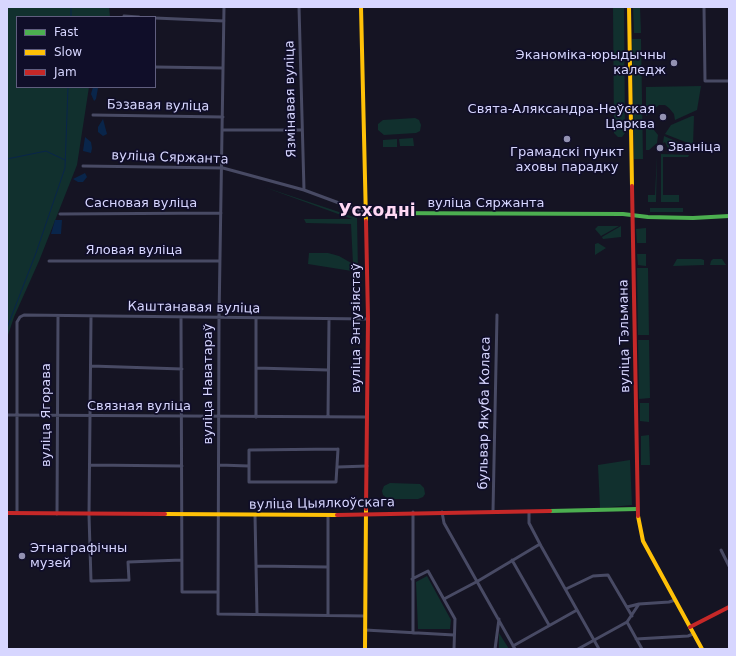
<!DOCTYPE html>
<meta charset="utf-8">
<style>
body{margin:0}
#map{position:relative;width:736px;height:656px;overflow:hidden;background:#151423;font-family:"DejaVu Sans",sans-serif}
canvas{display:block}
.frame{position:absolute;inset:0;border:8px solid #d7d6ff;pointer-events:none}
.legend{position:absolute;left:16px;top:16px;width:140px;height:72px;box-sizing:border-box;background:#100e29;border:1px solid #605e7f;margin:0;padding:5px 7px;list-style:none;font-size:12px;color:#d7d6ff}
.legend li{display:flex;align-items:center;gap:8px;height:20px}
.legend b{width:20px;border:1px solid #605e7f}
</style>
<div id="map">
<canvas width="736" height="656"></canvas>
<div class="frame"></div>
<ul class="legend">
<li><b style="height:5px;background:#4caf50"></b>Fast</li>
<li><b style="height:5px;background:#ffc107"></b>Slow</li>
<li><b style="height:5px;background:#c62828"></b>Jam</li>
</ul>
</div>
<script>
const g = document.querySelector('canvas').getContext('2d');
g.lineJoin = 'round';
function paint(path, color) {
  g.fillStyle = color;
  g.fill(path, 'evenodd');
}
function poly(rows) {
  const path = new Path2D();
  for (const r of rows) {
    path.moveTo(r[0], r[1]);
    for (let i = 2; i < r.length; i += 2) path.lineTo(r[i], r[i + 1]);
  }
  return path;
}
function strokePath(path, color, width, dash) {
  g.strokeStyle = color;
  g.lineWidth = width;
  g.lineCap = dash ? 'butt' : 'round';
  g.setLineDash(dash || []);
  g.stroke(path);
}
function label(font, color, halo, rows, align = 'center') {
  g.font = font + ' "DejaVu Sans",sans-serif';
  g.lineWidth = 3.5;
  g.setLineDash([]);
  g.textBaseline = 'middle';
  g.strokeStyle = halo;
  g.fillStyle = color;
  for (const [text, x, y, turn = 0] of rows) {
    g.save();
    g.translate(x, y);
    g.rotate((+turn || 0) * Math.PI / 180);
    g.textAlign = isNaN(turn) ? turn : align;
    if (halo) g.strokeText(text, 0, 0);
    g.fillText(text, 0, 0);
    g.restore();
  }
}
paint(poly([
 [7,7,109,7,110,17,17,17,17,87,89,87,77,165,39,261,14,317,7,338],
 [613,7,624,7,625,133,622,137,618,137,614,133],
 [633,7,640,7,641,33,634,33],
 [632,39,641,39,643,159,634,159],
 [701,86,697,110,675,120,674,114,669,108,665,105,659,105,646,116,646,87],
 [692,116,694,116,693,145,665,134,671,125],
 [415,118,419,120,421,125,420,131,416,133,384,135,378,130,378,124,383,120],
 [646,120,658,135,657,143,649,150,646,150],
 [664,136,689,147,689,150,669,150,665,142,663,143],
 [413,138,414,146,400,146,399,139],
 [397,139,397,147,383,147,383,140],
 [661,154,689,155,688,157,663,157,663,195,679,195,679,202,661,202],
 [657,155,656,202,648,202,648,195,655,195],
 [264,187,357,218,358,272,308,264,309,253,328,253,339,256,353,264,351,224,306,223,304,219,352,219],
 [650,208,683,208,683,212,650,212],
 [598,226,619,226,601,236,595,229],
 [621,226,621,237,603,239,602,237],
 [646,228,646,243,637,243,636,229],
 [598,243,606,248,595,255,595,244],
 [637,254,646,254,646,266,638,265],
 [677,259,701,259,704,260,704,265,673,266],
 [713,259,722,259,726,265,710,265,711,261],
 [637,268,648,268,649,335,638,335],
 [638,340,649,340,650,398,639,399],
 [640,403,649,403,649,422,640,421],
 [649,435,650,465,641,465,641,436],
 [630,460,632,505,600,508,598,465],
 [390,483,420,484,424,488,425,494,423,497,418,499,388,499,383,495,382,491,384,486],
 [427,576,451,620,450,629,418,629,416,582],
 [499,633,509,649,499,649]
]), '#11302e');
paint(poly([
 [93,87,98,88,96,99,94,101,91,94],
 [103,119,107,134,103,136,98,132,98,127],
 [85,137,91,142,92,148,91,153,83,151],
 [85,173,87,177,83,182,78,182,73,179],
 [55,220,62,220,61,234,51,234]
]), '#09254a');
strokePath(poly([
 [71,17,71,7],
 [7,159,46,151,65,160],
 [7,328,36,253,65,168,68,87]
]), '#09254a', 1);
strokePath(poly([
 [224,7,219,319,218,614,365,616],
 [299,7,304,190],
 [704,7,705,81,729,81],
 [124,16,139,17],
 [155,18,224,21],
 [155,67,222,68],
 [93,115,223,117],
 [223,130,302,130],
 [83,166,223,168,304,190,366,213],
 [60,214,221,213],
 [49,261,220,261],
 [91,317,89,515,91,581,129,580,128,562,182,560],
 [181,318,182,592,218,592],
 [256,319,256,417],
 [91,366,182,369],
 [256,368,328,370],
 [7,415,367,417],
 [328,417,329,319],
 [338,449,336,482,249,482,249,450,338,449],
 [90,465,182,466],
 [219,465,249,466],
 [338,467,367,466],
 [493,511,497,315],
 [413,512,413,633],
 [442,512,444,523,515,649],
 [529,512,529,523,541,546,599,649],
 [17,513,17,322,20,317,24,315,368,319],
 [57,514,58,316],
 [255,515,257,614],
 [328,515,328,615],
 [721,550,729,566],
 [512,560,549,625],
 [256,566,328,567],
 [412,579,428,571,455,619,454,649],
 [566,589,593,576,608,575,632,616],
 [444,599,478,581,540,544],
 [627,607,639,604],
 [627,622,642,649],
 [365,630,454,635],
 [636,639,688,636,693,634],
 [513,646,577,610],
 [495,649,499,619],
 [578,649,627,622,639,604,669,602,675,600]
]), '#484a64', 3);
strokePath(poly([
 [366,213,623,214,648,217,693,218,729,216],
 [550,511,637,509]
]), '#4caf50', 4);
strokePath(poly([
 [361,7,366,221],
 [629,7,632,186],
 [165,514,337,515],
 [638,516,643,541,702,649],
 [365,649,366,509]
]), '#ffc107', 4);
strokePath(poly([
 [632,186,638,516],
 [366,221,368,319,366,509],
 [7,513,165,514],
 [337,515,550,511],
 [690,627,729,607]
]), '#c62828', 4);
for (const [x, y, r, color] of [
 [674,63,4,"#9392b2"],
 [663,117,4,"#9392b2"],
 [567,139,4,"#9392b2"],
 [660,148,4,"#9392b2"],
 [22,556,4,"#9392b2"]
]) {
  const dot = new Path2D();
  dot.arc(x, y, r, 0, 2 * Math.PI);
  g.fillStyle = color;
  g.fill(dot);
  strokePath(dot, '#100e29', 1.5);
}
label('13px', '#d7d6ff', '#100e29', [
 ["Эканоміка-юрыдычны",666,56],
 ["каледж",666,71],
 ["Свята-Аляксандра-Неўская",655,110],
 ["Царква",655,125],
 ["Званіца",668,148,"left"],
 ["Грамадскі пункт",567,153,"center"],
 ["аховы парадку",567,168,"center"],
 ["Этнаграфічны",30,549,"left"],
 ["музей",30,564,"left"]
], 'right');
label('13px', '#d7d6ff', '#100e29', [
 ["Язмінавая вуліца",291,99,-91],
 ["Бэзавая вуліца",158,106,1],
 ["вуліца Сяржанта",170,158,2],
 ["Сасновая вуліца",141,204],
 ["вуліца Сяржанта",486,204],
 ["Яловая вуліца",134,251],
 ["Каштанавая вуліца",194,308,1],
 ["вуліца Энтузіястаў",357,328,-90],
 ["вуліца Тэльмана",625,336,-91],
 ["вуліца Наватараў",209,384,-90],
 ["Связная вуліца",139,407],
 ["бульвар Якуба Коласа",485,413,-89],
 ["вуліца Ягорава",47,415,-90],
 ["вуліца Цыялкоўскага",322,504,-1]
]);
label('bold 17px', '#ffd8f4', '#100e29', [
 ["Усходні",377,212]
]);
</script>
